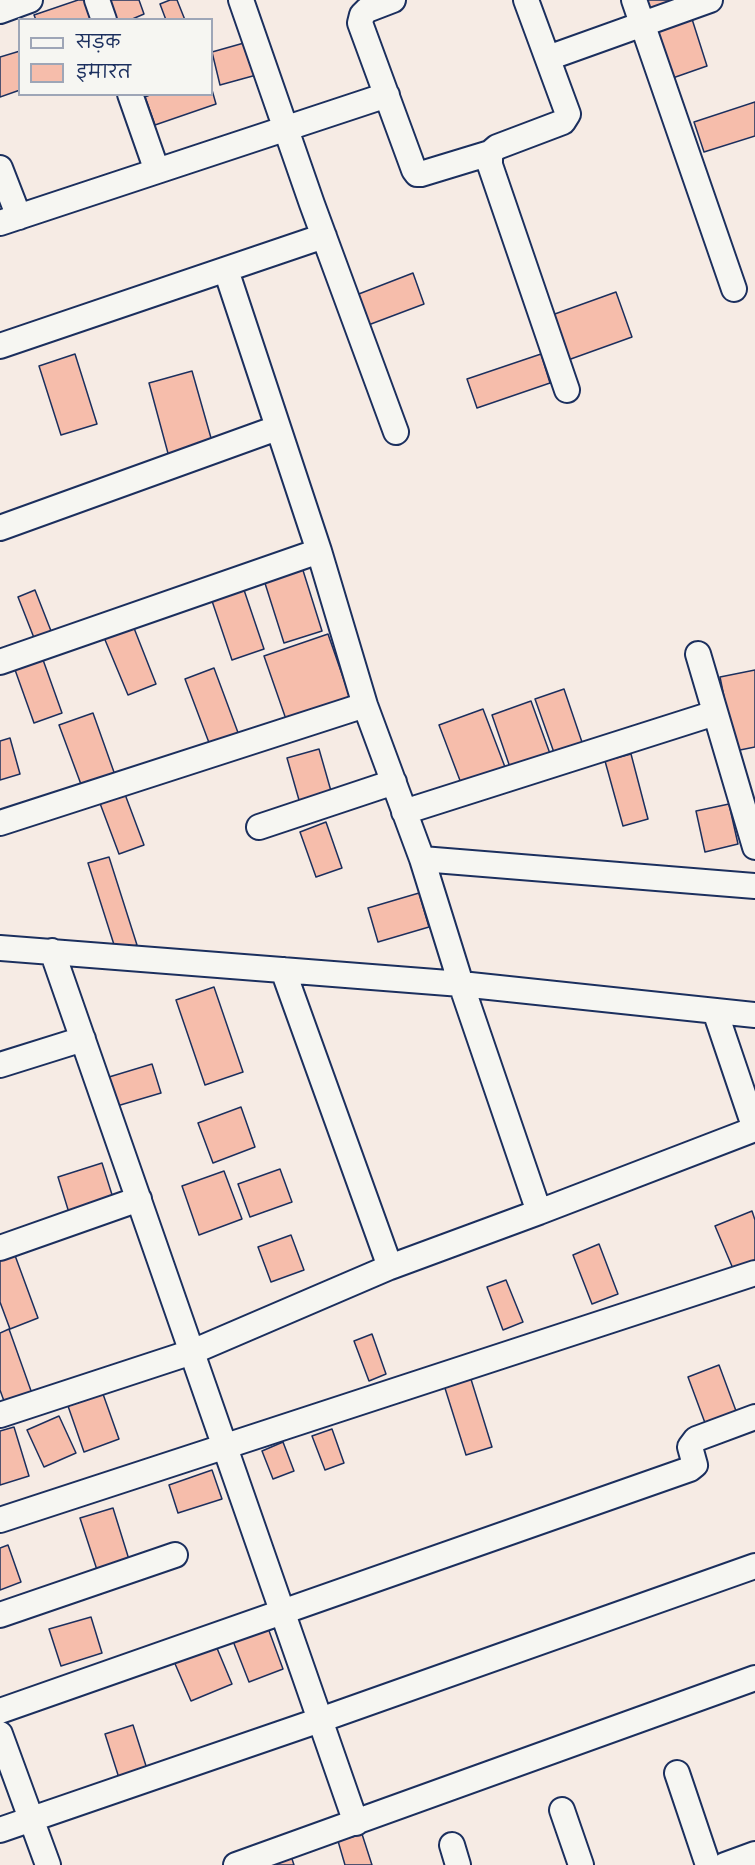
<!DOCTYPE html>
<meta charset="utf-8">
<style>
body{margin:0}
#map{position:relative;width:755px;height:1865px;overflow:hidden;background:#f6ebe4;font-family:Delius,"Playpen Sans Deva",sans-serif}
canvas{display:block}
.legend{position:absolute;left:18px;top:18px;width:195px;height:78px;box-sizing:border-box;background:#f6f6f2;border:2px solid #9ea6b7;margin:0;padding:8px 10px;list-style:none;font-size:18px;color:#1b2f5e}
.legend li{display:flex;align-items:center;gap:12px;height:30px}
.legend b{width:30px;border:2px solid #9ea6b7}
</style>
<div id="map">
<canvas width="755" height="1865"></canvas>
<ul class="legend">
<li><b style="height:8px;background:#f6f6f2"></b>सड़क</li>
<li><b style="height:16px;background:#f6bdab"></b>इमारत</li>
</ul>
</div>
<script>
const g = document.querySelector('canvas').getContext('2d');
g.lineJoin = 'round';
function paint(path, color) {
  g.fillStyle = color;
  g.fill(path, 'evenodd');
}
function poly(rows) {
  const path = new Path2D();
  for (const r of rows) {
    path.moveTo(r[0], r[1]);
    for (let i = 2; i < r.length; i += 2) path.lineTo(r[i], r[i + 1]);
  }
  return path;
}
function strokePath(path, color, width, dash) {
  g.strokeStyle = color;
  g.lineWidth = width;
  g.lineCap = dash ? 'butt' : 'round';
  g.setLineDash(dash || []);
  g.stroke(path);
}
const building = poly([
 [78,0,94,0,101,20,36,20,34,15,78,0],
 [101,0,139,0,144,14,130,20,108,20,101,0],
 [170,0,177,0,185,20,166,20,160,4,170,0],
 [642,0,681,0,647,12,642,0],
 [692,19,707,66,667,80,652,33,692,19],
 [251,41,260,74,220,85,212,52,251,41],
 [20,51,20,90,0,97,0,57,20,51],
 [212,90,216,104,155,125,145,97,152,94,212,94,212,90],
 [755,102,755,136,704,152,694,122,755,102],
 [413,273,424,304,363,327,351,297,413,273],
 [616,292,632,337,568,360,552,315,616,292],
 [75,354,97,424,61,435,39,366,75,354],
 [541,354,550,383,477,408,467,379,541,354],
 [192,371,213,445,169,457,149,383,192,371],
 [301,564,322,631,284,643,263,577,301,564],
 [243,587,264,649,232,660,211,598,243,587],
 [35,590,53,636,36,643,18,597,35,590],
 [132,623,156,684,128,695,103,635,132,623],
 [328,634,352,703,288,725,264,656,328,634],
 [42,657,62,713,34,723,14,667,42,657],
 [214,668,240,738,211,748,185,679,214,668],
 [755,670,755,747,735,751,720,677,755,670],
 [564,689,585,751,557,761,535,699,564,689],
 [531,701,553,762,513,776,492,715,531,701],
 [483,709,508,775,464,791,439,725,483,709],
 [93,713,115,775,82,787,59,725,93,713],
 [10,738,20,774,0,780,0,741,10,738],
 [319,749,333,798,301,807,287,758,319,749],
 [631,754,648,819,623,826,605,761,631,754],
 [123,789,144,845,119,854,98,798,123,789],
 [729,804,738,844,705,852,696,811,729,804],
 [326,822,342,868,316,877,300,832,326,822],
 [109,857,137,945,116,951,88,863,109,857],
 [419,893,429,927,378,942,368,908,419,893],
 [214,987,243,1072,205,1085,176,1000,214,987],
 [152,1064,161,1093,117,1106,109,1077,152,1064],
 [241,1107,255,1147,213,1163,198,1123,241,1107],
 [102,1163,114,1201,70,1216,58,1177,102,1163],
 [280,1169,292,1202,250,1217,238,1184,280,1169],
 [224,1171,242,1219,199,1235,182,1186,224,1171],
 [752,1211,755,1220,755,1263,734,1271,715,1226,752,1211],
 [291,1235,304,1270,271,1282,258,1247,291,1235],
 [599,1244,618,1294,592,1304,573,1255,599,1244],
 [13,1250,38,1318,10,1329,0,1302,0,1255,13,1250],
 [506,1280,523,1322,503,1330,487,1287,506,1280],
 [9,1329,35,1402,8,1412,0,1390,0,1333,9,1329],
 [372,1334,386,1374,369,1381,354,1341,372,1334],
 [719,1365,739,1419,708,1431,688,1377,719,1365],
 [470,1376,492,1447,466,1455,444,1385,470,1376],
 [103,1394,119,1439,84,1452,68,1406,103,1394],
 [59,1416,76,1453,44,1467,27,1430,59,1416],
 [14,1427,29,1476,0,1485,0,1431,14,1427],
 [332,1429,344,1463,325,1470,312,1436,332,1429],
 [283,1442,294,1471,273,1479,262,1451,283,1442],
 [212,1470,222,1499,178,1513,169,1485,212,1470],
 [113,1508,131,1566,99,1576,80,1518,113,1508],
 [8,1545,21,1582,0,1590,0,1548,8,1545],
 [91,1617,102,1653,61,1666,49,1629,91,1617],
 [268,1628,283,1669,249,1682,233,1641,268,1628],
 [214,1641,232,1684,191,1701,173,1659,214,1641],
 [133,1725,147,1769,119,1778,105,1734,133,1725],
 [362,1834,372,1865,345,1865,338,1841,362,1834],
 [291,1856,294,1865,272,1865,271,1862,291,1856]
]);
paint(building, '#f6bdab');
strokePath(building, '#1b2f5e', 1.5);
const street = poly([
 [97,0,104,20],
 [241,0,312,204,396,432],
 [393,0,367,10,362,15,360,23,414,170,417,174,421,174,490,153],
 [526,0,568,114,563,122,497,147,490,153,490,165,567,390],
 [634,0,734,289],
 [0,11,30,0],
 [548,58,710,0],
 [130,94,157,171],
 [0,168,19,217],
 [0,223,387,95],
 [226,270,319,551,365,705,422,859],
 [0,346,324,236],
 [0,528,277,428],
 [698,654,755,847],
 [0,662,319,551],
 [404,812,715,713],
 [0,823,365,705],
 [259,827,394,782],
 [0,948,461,984,755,1015],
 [52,951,356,1823],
 [715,1011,755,1129],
 [0,1065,83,1039],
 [755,1129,539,1212,461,984,422,859,755,886],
 [0,1248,139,1199],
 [390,1267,539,1212],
 [0,1415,192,1352,390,1267,283,970],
 [0,1520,755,1273],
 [0,1615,175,1555],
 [0,1711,690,1469,695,1465,690,1447,696,1439,755,1417],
 [0,1734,48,1865],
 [677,1773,708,1865],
 [562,1810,581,1865],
 [0,1830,320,1720,755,1566],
 [452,1845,458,1865],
 [236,1865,755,1678],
 [725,1865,755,1854]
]);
strokePath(street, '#1b2f5e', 28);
strokePath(street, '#f6f6f2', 24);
</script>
